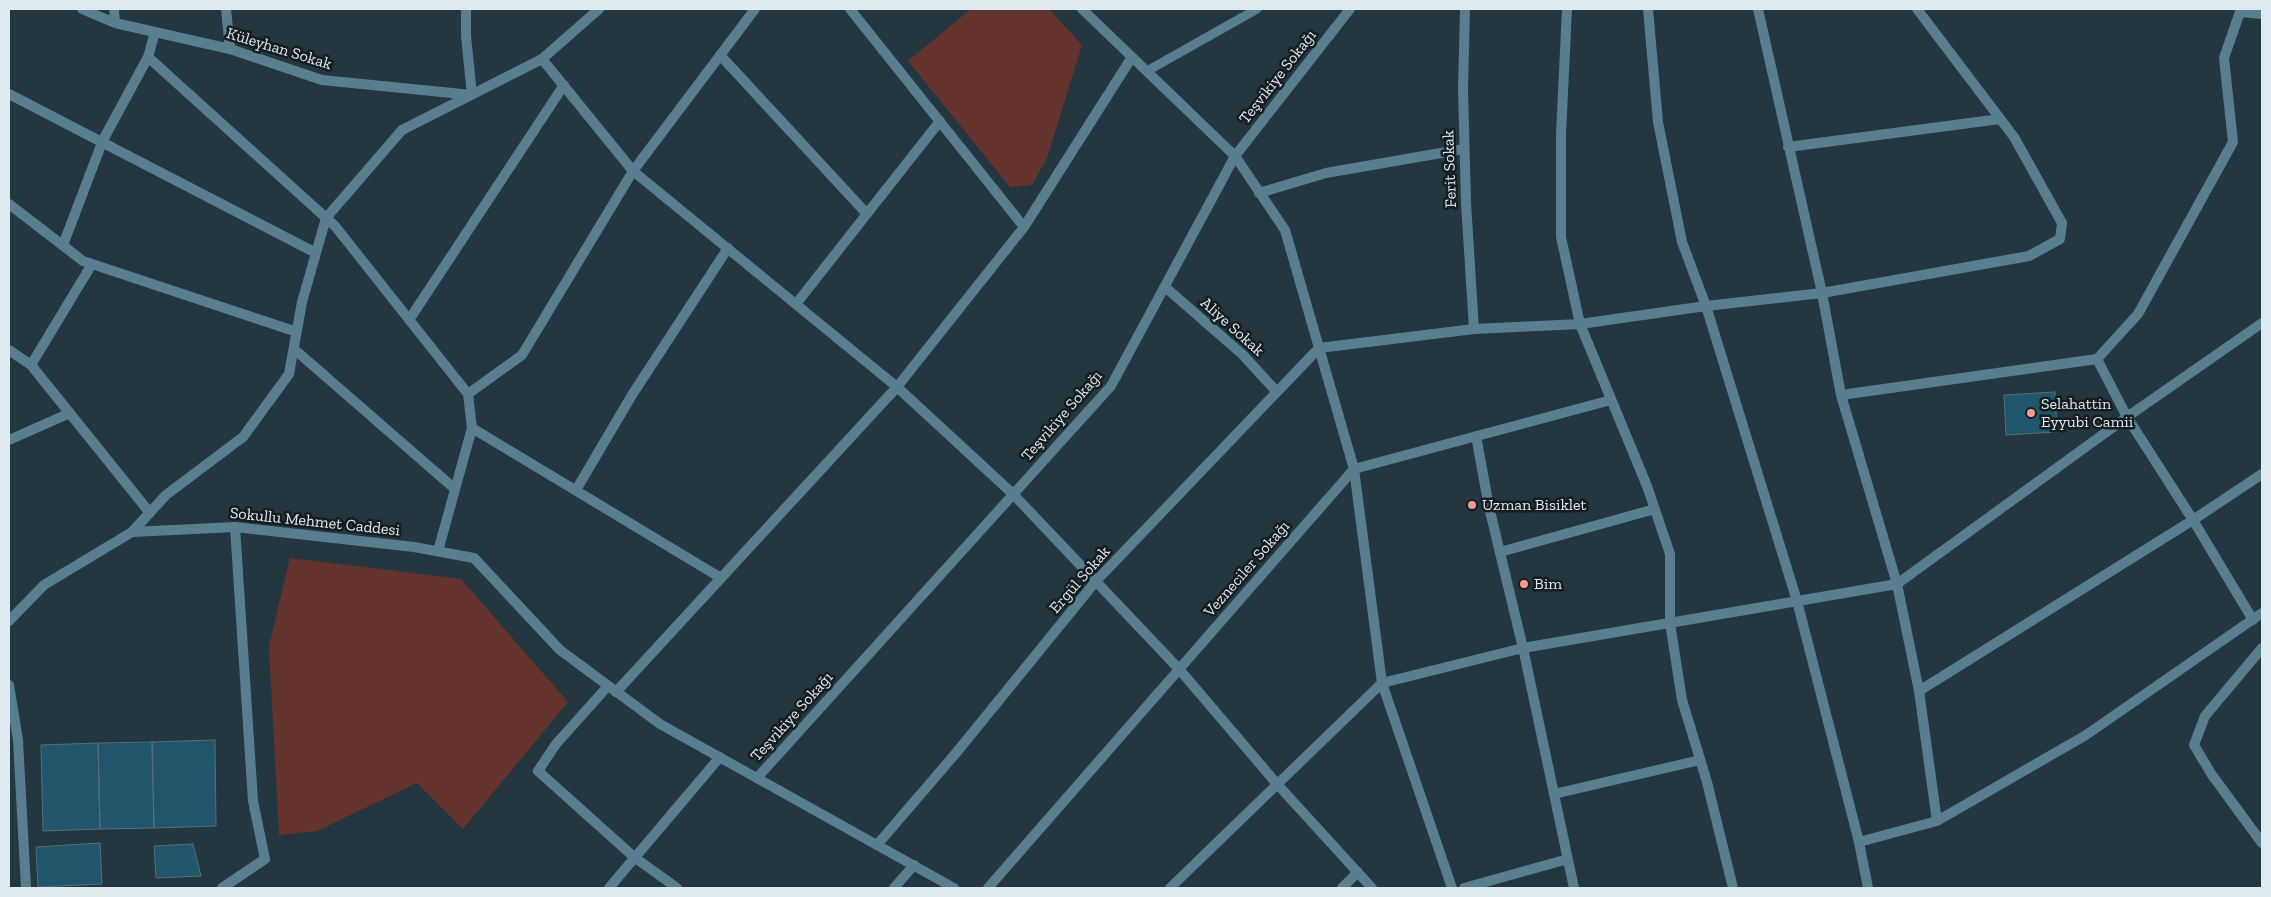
<!DOCTYPE html>
<meta charset="utf-8">
<style>
body{margin:0}
#map{position:relative;width:2271px;height:897px;overflow:hidden;background:#243740;font-family:"Zilla Slab",serif}
canvas{display:block}
.frame{position:absolute;inset:0;border:10px solid #e0ebf1;pointer-events:none}
</style>
<div id="map">
<canvas width="2271" height="897"></canvas>
<div class="frame"></div>
</div>
<script>
const g = document.querySelector('canvas').getContext('2d');
g.lineJoin = 'round';
function paint(path, color) {
  g.fillStyle = color;
  g.fill(path, 'evenodd');
}
function poly(rows) {
  const path = new Path2D();
  for (const r of rows) {
    path.moveTo(r[0], r[1]);
    for (let i = 2; i < r.length; i += 2) path.lineTo(r[i], r[i + 1]);
  }
  return path;
}
function strokePath(path, color, width, dash) {
  g.strokeStyle = color;
  g.lineWidth = width;
  g.lineCap = dash ? 'butt' : 'round';
  g.setLineDash(dash || []);
  g.stroke(path);
}
function label(font, color, halo, rows, align = 'center') {
  g.font = font + ' "Zilla Slab",serif';
  g.lineWidth = 5;
  g.setLineDash([]);
  g.textBaseline = 'middle';
  g.strokeStyle = halo;
  g.fillStyle = color;
  for (const [text, x, y, turn = 0] of rows) {
    g.save();
    g.translate(x, y);
    g.rotate((+turn || 0) * Math.PI / 180);
    g.textAlign = isNaN(turn) ? turn : align;
    if (halo) g.strokeText(text, 0, 0);
    g.fillText(text, 0, 0);
    g.restore();
  }
}
paint(poly([
 [971,9,1049,9,1082,45,1047,158,1032,185,1010,187,908,61],
 [290,558,461,579,568,702,463,829,417,783,317,831,279,835,269,646]
]), '#65332e');
const building = poly([
 [2055,392,2057,432,2006,435,2004,395,2055,392],
 [215,740,216,826,154,828,152,742,215,740],
 [152,742,154,828,100,829,98,743,152,742],
 [98,743,100,829,43,831,41,745,98,743],
 [100,843,102,884,38,887,36,847,100,843],
 [193,844,201,876,156,878,154,846,193,844]
]);
paint(building, '#21556b');
strokePath(building, '#586d77', 1);
strokePath(poly([
 [1147,71,1257,9]
]), '#597e8f', 9);
strokePath(poly([
 [82,9,115,23,230,49,322,80,472,95,466,36,466,9],
 [114,9,115,23],
 [226,9,230,49],
 [850,9,1024,227],
 [1082,9,1235,156,1285,230,1354,469,1382,683,1452,888],
 [1465,9,1463,89,1466,203,1474,329],
 [1567,9,1561,134,1561,237,1580,324,1647,486,1670,554,1670,623,1682,700,1707,782,1733,888],
 [1648,9,1658,122,1682,242,1706,306,1797,601,1859,842,1868,888],
 [1758,9,1822,293,1841,395,1897,584,1919,691,1937,821],
 [2240,12,2262,14],
 [155,32,148,57,335,226,468,394,472,428,438,551],
 [720,55,867,214],
 [542,59,633,171,897,387,1013,494,1179,669,1277,784,1372,888],
 [9,94,316,253],
 [1788,147,2000,119],
 [1259,193,1326,173,1464,149],
 [9,204,83,261,297,332],
 [63,245,103,140,148,57],
 [1165,287,1242,354,1277,392],
 [796,304,940,121],
 [409,320,564,85],
 [294,349,455,489],
 [9,350,31,365,150,513],
 [2097,359,2127,417,2193,520,2253,620],
 [31,365,92,264],
 [468,394,522,355,633,171,755,9],
 [1841,395,2097,359,2138,314,2233,142,2224,58,2241,9],
 [472,428,721,578],
 [1476,436,1489,507,1523,648,1574,888],
 [9,440,70,413],
 [576,490,632,395,728,248],
 [132,532,166,495,243,437,289,374,302,302,326,218,402,130,542,59,599,9],
 [1500,552,1655,509],
 [2262,648,2205,716,2194,745,2212,775,2262,843],
 [9,685,18,740,26,888],
 [608,686,556,744,538,771,634,857,677,888],
 [1919,691,2193,520,2262,474],
 [616,692,897,387,1024,227,1132,57],
 [757,778,1111,386,1235,156,1350,9],
 [1554,794,1700,760],
 [1859,842,1937,821,2086,735,2262,613],
 [877,845,956,753,1096,581,1319,348,1474,329,1580,324,1706,306,1822,293,2029,256,2060,239,2062,223,2014,137,1917,9],
 [222,888,265,859,253,801,235,527],
 [609,888,720,757],
 [894,888,914,865],
 [988,888,1354,469,1611,400],
 [1170,888,1382,683,1523,648,1897,584,2127,417,2262,323],
 [1342,888,1358,872],
 [1464,888,1568,859]
]), '#597e8f', 10);
strokePath(poly([
 [9,621,44,585,132,532,235,527,414,547,474,558,560,650,660,724,954,888]
]), '#597e8f', 10);
for (const [x, y, r, color] of [
 [2031,413,5,"#f59c91"],
 [1472,505,5,"#f59c91"],
 [1524,584,5,"#f59c91"]
]) {
  const dot = new Path2D();
  dot.arc(x, y, r, 0, 2 * Math.PI);
  g.fillStyle = color;
  g.fill(dot);
  strokePath(dot, '#151d21', 2);
}
label('16px', '#e0ebf1', '#151d21', [
 ["Küleyhan Sokak",279,49,17],
 ["Teşvikiye Sokağı",1278,77,-52],
 ["Ferit Sokak",1450,169,-92],
 ["Aliye Sokak",1232,327,42],
 ["Teşvikiye Sokağı",1062,416,-49],
 ["Sokullu Mehmet Caddesi",315,522,6],
 ["Vezneciler Sokağı",1247,569,-49],
 ["Ergül Sokak",1080,580,-49],
 ["Teşvikiye Sokağı",792,717,-48]
]);
label('16px', '#e0ebf1', '#151d21', [
 ["Selahattin",2041,404],
 ["Eyyubi Camii",2041,422],
 ["Uzman Bisiklet",1482,505],
 ["Bim",1534,584]
], 'left');
</script>
